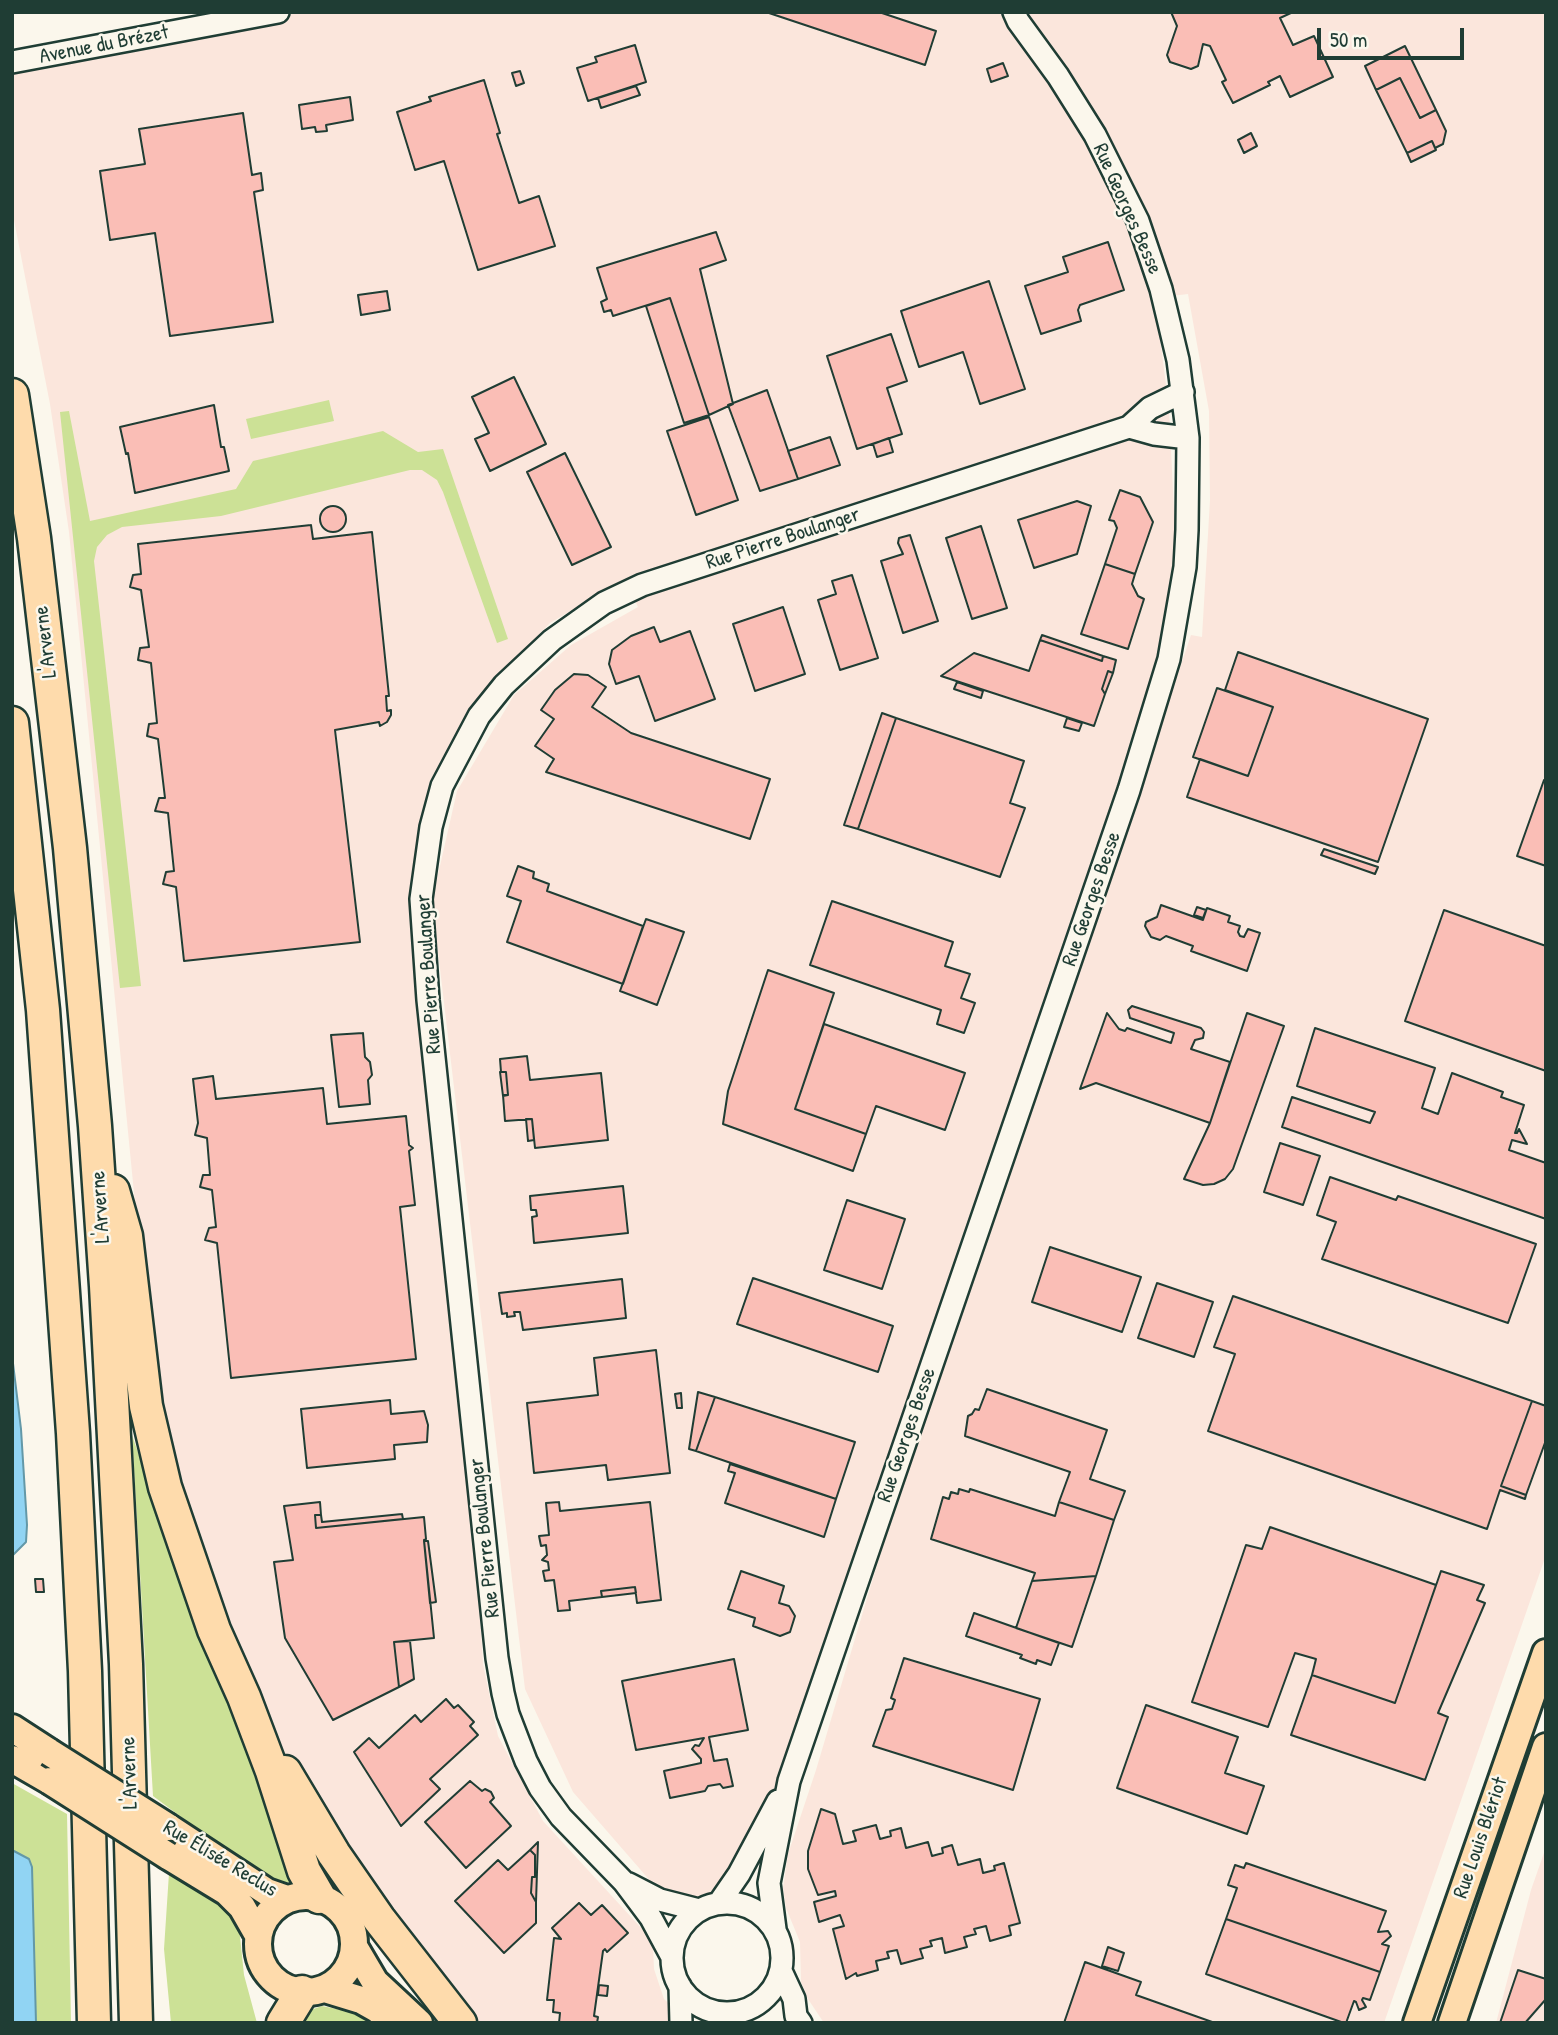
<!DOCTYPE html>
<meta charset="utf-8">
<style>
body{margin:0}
#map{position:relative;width:1558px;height:2035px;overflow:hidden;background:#fbf7ec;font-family:"Patrick Hand",sans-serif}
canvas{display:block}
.frame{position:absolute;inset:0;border:14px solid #1f3d34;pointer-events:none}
.scale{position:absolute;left:1317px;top:28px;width:147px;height:32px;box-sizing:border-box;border:4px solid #1f3d34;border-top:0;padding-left:9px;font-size:21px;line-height:24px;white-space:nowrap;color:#1f3d34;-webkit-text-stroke:5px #fbf7ec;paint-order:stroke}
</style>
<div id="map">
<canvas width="1558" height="2035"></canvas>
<div class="frame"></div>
<div class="scale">50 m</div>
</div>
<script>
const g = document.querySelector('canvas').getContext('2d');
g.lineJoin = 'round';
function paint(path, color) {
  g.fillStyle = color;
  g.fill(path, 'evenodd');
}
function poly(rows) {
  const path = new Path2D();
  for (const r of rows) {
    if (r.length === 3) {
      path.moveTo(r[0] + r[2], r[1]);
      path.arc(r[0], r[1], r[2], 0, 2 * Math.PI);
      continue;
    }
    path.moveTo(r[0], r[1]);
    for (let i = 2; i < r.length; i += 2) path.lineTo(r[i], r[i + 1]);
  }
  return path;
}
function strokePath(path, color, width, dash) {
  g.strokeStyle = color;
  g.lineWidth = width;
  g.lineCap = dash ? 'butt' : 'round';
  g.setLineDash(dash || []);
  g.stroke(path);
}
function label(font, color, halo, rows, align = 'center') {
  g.font = font + ' "Patrick Hand",sans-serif';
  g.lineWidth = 5;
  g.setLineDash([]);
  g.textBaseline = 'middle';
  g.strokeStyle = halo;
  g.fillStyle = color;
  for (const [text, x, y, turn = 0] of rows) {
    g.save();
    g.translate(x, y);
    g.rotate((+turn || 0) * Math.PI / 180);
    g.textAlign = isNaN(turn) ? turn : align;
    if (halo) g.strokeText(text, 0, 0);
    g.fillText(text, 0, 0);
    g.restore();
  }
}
paint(poly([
 [296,12,1546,12,1546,1555,1384,2023,824,2023,808,1999,801,1982,800,1942,786,1908,783,1888,788,1854,816,1770,879,1558,1191,635,1202,637,1210,500,1209,411,1188,294,1155,298,1169,409,1175,531,1172,610,1150,700,902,1436,736,1894,719,1895,692,1906,679,1914,573,1792,525,1689,432,901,457,791,514,695,571,645,638,607,625,579,550,623,492,684,436,783,410,902,471,1466,483,1664,498,1736,543,1821,643,1930,653,1947,654,1969,664,1999,684,2018,696,2023,471,2023,341,1857,277,1745,222,1626,165,1439,142,1274,69,532,50,404,12,210,12,74],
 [1546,1847,1546,2023,1496,2023,1531,1890]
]), '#fbe6dc');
paint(poly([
 [329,400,334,421,251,439,246,419],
 [69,411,90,521,236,489,253,461,383,431,418,452,443,449,508,639,497,643,443,492,437,480,422,470,410,470,221,516,122,527,107,535,97,547,94,561,141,986,120,988,60,412],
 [132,1435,172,1552,259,1763,293,1882,271,1884,153,1796],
 [12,1783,67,1814,71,2023,12,2023],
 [169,1873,225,1908,239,1927,244,1975,257,2023,171,2023,164,1949],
 [322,2006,356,2013,368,2023,295,2023,302,2013]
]), '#cce196');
const water = poly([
 [12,1355,21,1429,27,1525,26,1542,12,1556,12,1355],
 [12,1850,29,1859,32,1867,36,2023,12,2023,12,1850]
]);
paint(water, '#91d4f3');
strokePath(water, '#6398a7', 2);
const building = poly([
 [766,12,879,12,936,31,925,65,766,12],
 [1171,12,1293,12,1280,18,1293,45,1314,36,1333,77,1290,97,1280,76,1268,82,1270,85,1233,103,1222,82,1226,80,1210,46,1203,44,1198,66,1191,69,1170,62,1167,55,1177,26,1171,12],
 [635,45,646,82,588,101,577,68,597,62,595,57,635,45],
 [1405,46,1436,110,1420,118,1400,78,1376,90,1365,66,1405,46],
 [1003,63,1008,76,991,82,987,69,1003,63],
 [520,71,524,83,516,86,512,73,520,71],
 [1400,78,1420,118,1436,110,1446,131,1443,144,1435,148,1432,141,1407,153,1376,90,1400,78],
 [484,80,500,133,497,134,519,203,539,196,555,246,478,270,444,161,415,170,397,112,431,101,429,97,484,80],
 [636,86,640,95,601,108,598,98,636,86],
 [350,97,353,120,326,125,327,131,316,132,315,127,302,129,299,105,350,97],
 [243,113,252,175,261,173,263,190,254,192,273,322,170,336,155,233,110,240,100,171,145,164,139,129,243,113],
 [1251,133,1257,146,1244,153,1238,140,1251,133],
 [1432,141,1436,150,1411,162,1407,153,1432,141],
 [716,232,726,260,700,269,733,404,709,415,670,298,613,316,611,310,604,312,601,302,607,299,597,268,716,232],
 [1108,242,1124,290,1080,305,1078,310,1081,321,1041,334,1025,286,1068,272,1063,257,1108,242],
 [989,281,1025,389,980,404,963,352,919,367,901,311,989,281],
 [387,291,390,310,361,315,358,295,387,291],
 [670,298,709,415,684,423,646,306,670,298],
 [891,334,907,381,887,388,902,434,857,449,827,356,891,334],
 [514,377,546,444,490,471,475,439,489,433,472,397,514,377],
 [767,390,798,479,760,491,728,405,767,390],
 [214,405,221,447,224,447,229,471,135,493,128,453,126,454,120,427,214,405],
 [709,417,738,500,696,515,667,431,709,417],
 [830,437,840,465,798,479,788,451,830,437],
 [889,438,893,452,877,457,873,444,889,438],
 [565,453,611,547,572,565,527,472,565,453],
 [1120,490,1140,497,1153,522,1135,574,1105,564,1117,528,1114,521,1109,520,1120,490],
 [1077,501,1091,506,1077,554,1034,568,1018,520,1077,501],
 [333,519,13],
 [311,525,313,539,372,532,389,696,386,696,387,711,391,710,391,715,387,722,380,726,379,722,335,730,360,942,184,961,176,887,163,884,166,872,174,871,168,813,155,811,159,798,165,798,158,739,147,736,149,724,157,723,151,663,138,660,140,648,149,647,141,590,130,587,133,575,141,574,138,544,311,525],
 [981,526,1007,608,972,619,946,538,981,526],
 [910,535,938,621,903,633,881,561,903,554,898,543,899,538,910,535],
 [1105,564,1135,574,1132,584,1138,596,1144,599,1128,649,1081,634,1105,564],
 [852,575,878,658,840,670,818,600,836,594,832,581,852,575],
 [783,607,805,674,755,691,733,624,783,607],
 [654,627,660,642,690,631,715,699,655,721,639,676,616,684,609,664,612,650,631,636,654,627],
 [1042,635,1103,656,1102,661,1040,640,1042,635],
 [1040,640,1102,661,1103,656,1116,660,1113,673,1108,671,1102,689,1105,694,1094,726,941,676,974,653,1029,671,1040,640],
 [1238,652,1428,719,1378,862,1187,797,1200,759,1248,776,1273,707,1225,690,1238,652],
 [1108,671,1113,673,1105,694,1102,689,1108,671],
 [574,674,588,675,606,687,592,707,631,733,770,779,750,839,546,772,554,759,535,746,554,719,541,710,555,690,574,674],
 [957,682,983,691,981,698,954,689,957,682],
 [1217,688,1273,707,1248,776,1193,757,1217,688],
 [882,713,896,718,858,829,844,825,882,713],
 [896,718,1024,761,1010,803,1025,808,1000,877,858,829,896,718],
 [1067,718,1082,723,1079,731,1064,727,1067,718],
 [1544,780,1546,781,1546,866,1517,856,1544,780],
 [1324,849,1378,867,1375,874,1321,855,1324,849],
 [518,866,534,872,533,878,549,884,547,891,643,926,623,984,507,942,521,901,507,896,518,866],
 [832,901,953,942,945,966,970,974,961,998,975,1003,964,1033,937,1024,941,1010,810,965,832,901],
 [1161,905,1203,920,1207,908,1230,916,1228,922,1240,926,1238,932,1240,936,1244,937,1248,929,1260,933,1247,971,1191,951,1193,946,1166,936,1160,940,1151,937,1145,926,1146,922,1157,917,1161,905],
 [1197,907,1206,910,1203,918,1194,915,1197,907],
 [1444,910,1546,946,1546,1071,1405,1021,1444,910],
 [646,919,684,932,657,1005,620,991,646,919],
 [768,970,834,993,795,1109,866,1134,853,1171,723,1124,728,1091,768,970],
 [1132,1006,1201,1028,1204,1032,1203,1038,1195,1040,1191,1049,1230,1062,1210,1123,1096,1083,1080,1089,1107,1013,1119,1029,1125,1031,1127,1028,1171,1043,1174,1033,1130,1018,1128,1010,1132,1006],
 [1247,1013,1284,1026,1233,1169,1225,1179,1214,1184,1203,1185,1184,1179,1210,1123,1247,1013],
 [824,1024,965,1073,945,1130,876,1106,866,1134,795,1109,824,1024],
 [1315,1028,1435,1068,1422,1108,1438,1114,1452,1073,1503,1092,1501,1097,1524,1105,1515,1133,1517,1133,1519,1129,1527,1144,1512,1140,1509,1150,1546,1163,1546,1219,1282,1127,1292,1097,1370,1123,1375,1112,1297,1086,1315,1028],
 [363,1033,365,1057,370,1062,372,1075,368,1080,370,1104,339,1107,331,1035,363,1033],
 [527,1056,530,1080,601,1073,608,1140,535,1148,532,1119,505,1121,503,1095,508,1095,506,1072,501,1072,500,1059,527,1056],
 [500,1072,506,1072,508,1095,503,1096,500,1072],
 [213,1076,216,1099,323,1088,327,1124,406,1116,409,1145,413,1148,409,1151,415,1205,400,1207,416,1359,231,1378,217,1243,205,1240,209,1228,216,1227,212,1190,200,1187,203,1175,210,1175,207,1138,195,1135,198,1123,193,1079,213,1076],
 [526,1119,532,1119,534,1140,528,1141,526,1119],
 [1280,1143,1320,1156,1303,1205,1264,1192,1280,1143],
 [1330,1177,1396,1200,1398,1196,1536,1244,1508,1323,1322,1259,1336,1222,1317,1215,1330,1177],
 [623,1186,628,1233,534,1243,532,1217,537,1216,536,1210,531,1210,530,1196,623,1186],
 [847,1200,905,1219,882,1289,824,1270,847,1200],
 [1050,1247,1141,1277,1122,1332,1032,1302,1050,1247],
 [753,1278,893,1326,878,1372,737,1324,753,1278],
 [622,1279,626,1318,523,1330,520,1312,514,1312,515,1316,507,1317,507,1313,502,1314,499,1293,622,1279],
 [1157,1283,1213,1302,1194,1357,1138,1338,1157,1283],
 [1233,1296,1532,1401,1501,1486,1526,1495,1525,1499,1500,1490,1487,1529,1208,1431,1235,1354,1214,1347,1233,1296],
 [656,1350,670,1473,608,1480,606,1465,534,1473,527,1403,598,1395,594,1358,656,1350],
 [987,1389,1107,1430,1090,1479,1125,1491,1114,1520,1059,1502,1070,1472,965,1436,968,1416,972,1414,975,1409,979,1410,987,1389],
 [698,1392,715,1397,696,1451,689,1449,698,1392],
 [681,1393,682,1408,677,1408,675,1394,681,1393],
 [715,1397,855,1442,836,1499,696,1451,715,1397],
 [390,1400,391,1414,424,1411,428,1425,427,1442,394,1445,395,1459,307,1468,301,1409,390,1400],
 [1532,1401,1546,1406,1546,1440,1526,1495,1501,1486,1532,1401],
 [730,1464,836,1499,824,1537,725,1503,735,1473,728,1471,730,1464],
 [959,1489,969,1492,970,1489,1055,1516,1059,1502,1114,1520,1096,1576,1032,1581,1035,1573,931,1539,943,1497,949,1499,951,1492,958,1494,959,1489],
 [320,1502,321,1515,315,1515,316,1528,424,1517,426,1539,424,1540,434,1638,394,1642,399,1687,333,1720,285,1638,274,1562,293,1560,284,1506,320,1502],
 [559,1502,560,1511,650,1502,661,1600,637,1603,635,1587,601,1591,602,1597,569,1601,570,1610,558,1611,554,1580,545,1581,543,1571,549,1570,548,1562,542,1560,547,1555,546,1545,541,1546,539,1536,549,1535,546,1503,559,1502],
 [402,1514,403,1519,316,1528,315,1515,321,1515,322,1522,402,1514],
 [1270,1527,1436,1585,1395,1703,1312,1675,1316,1659,1295,1653,1268,1727,1192,1702,1246,1545,1262,1549,1270,1527],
 [424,1541,428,1541,436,1602,430,1603,424,1541],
 [741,1571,784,1586,779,1603,789,1606,795,1616,790,1632,780,1636,753,1626,755,1618,728,1609,741,1571],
 [1441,1571,1484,1585,1477,1600,1485,1603,1438,1713,1448,1717,1425,1780,1291,1735,1312,1675,1395,1703,1441,1571],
 [1096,1576,1072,1647,1016,1628,1032,1581,1096,1576],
 [35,1579,43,1579,44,1592,36,1592,35,1579],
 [635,1587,636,1593,602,1597,601,1591,635,1587],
 [974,1613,1059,1643,1051,1665,1037,1660,1036,1664,1020,1658,1022,1655,966,1636,974,1613],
 [410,1641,414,1679,399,1687,394,1642,410,1641],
 [904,1658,1040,1699,1013,1790,873,1746,886,1710,892,1709,895,1700,891,1698,904,1658],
 [734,1659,748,1730,709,1737,714,1761,727,1759,733,1786,723,1788,720,1784,708,1786,705,1791,670,1798,664,1771,701,1763,701,1759,692,1749,695,1745,699,1746,704,1738,636,1750,622,1681,734,1659],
 [446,1699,454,1708,458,1705,474,1722,470,1726,478,1735,430,1779,440,1789,401,1826,354,1752,369,1738,379,1748,415,1715,421,1722,446,1699],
 [1146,1705,1238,1737,1225,1773,1264,1786,1247,1834,1117,1788,1146,1705],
 [470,1781,482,1791,485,1789,491,1792,494,1798,490,1802,511,1826,466,1868,425,1822,470,1781],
 [821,1809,835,1814,843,1844,856,1841,853,1831,876,1825,880,1839,891,1836,890,1831,901,1828,906,1848,928,1842,932,1856,943,1853,942,1848,952,1845,958,1865,980,1859,983,1873,995,1870,994,1866,1004,1863,1020,1923,1009,1926,1011,1935,990,1941,986,1926,974,1929,976,1934,964,1937,967,1947,945,1953,942,1938,930,1941,932,1946,920,1949,923,1958,901,1964,897,1950,887,1952,889,1958,876,1961,878,1970,857,1976,856,1973,846,1979,833,1929,844,1926,840,1915,819,1922,814,1902,836,1896,835,1891,818,1895,808,1869,808,1851,821,1809],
 [538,1842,536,1902,531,1893,532,1877,535,1877,535,1855,530,1850,538,1842],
 [530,1850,535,1855,535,1877,532,1877,531,1893,536,1902,536,1923,504,1953,455,1901,498,1860,508,1870,530,1850],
 [1246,1863,1386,1911,1378,1932,1388,1931,1391,1936,1382,1944,1389,1946,1380,1972,1226,1919,1237,1888,1228,1885,1235,1865,1244,1868,1246,1863],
 [579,1903,591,1915,602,1905,628,1933,607,1952,605,1949,603,1951,594,2016,598,2017,597,2023,559,2023,560,2013,553,2012,554,2000,547,2000,554,1938,561,1939,552,1928,579,1903],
 [1226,1919,1380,1972,1370,2000,1363,1998,1362,2000,1366,2007,1359,2010,1356,2002,1354,2001,1346,2023,1344,2023,1206,1974,1226,1919],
 [1108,1947,1124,1953,1118,1971,1102,1966,1108,1947],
 [1085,1962,1141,1982,1136,1995,1215,2023,1064,2023,1085,1962],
 [1518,1970,1546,1979,1546,1999,1525,2023,1500,2023,1518,1970],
 [599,1985,608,1986,607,1996,598,1995,599,1985]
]);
paint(building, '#fabeb6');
strokePath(building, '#1f3d34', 2);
const minor = poly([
 [12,62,278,12],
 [1129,427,1154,434,1188,438],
 [629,1884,660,1900,699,1910],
 [727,1958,55],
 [719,1903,739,1874,778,1801],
 [775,1929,769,1883,789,1781,1129,790,1169,659,1185,567,1187,530,1188,438,1178,360,1161,289,1138,221,1095,135,1058,76,1018,21,1014,12],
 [672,1957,651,1918,624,1882,561,1817,540,1788,526,1761,508,1714,503,1693,497,1658,428,1000,421,899,431,827,442,786,479,716,504,685,552,640,604,603,642,585,1129,427,1150,408,1183,392],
 [781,1971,794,1999,796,2016,801,2023],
 [680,1986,681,2023]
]);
const major = poly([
 [12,1728,49,1752],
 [12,1759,50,1781],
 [168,1827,267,1892,287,1899],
 [168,1856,227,1892,242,1907,258,1935],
 [306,1944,48],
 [355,1948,375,1982,419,2023],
 [325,1989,361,2000,377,2009,396,2023],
 [1417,2023,1546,1653],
 [1452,2023,1546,1747]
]);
const highway = poly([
 [12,395,34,538,54,710,70,848,95,1126,106,1286,126,1664,136,2023],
 [12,723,43,1010,73,1433,85,1671,94,2023],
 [113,1191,126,1236,146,1406,165,1487,214,1630,244,1697,272,1771,304,1871,319,1897],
 [285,1772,334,1854,379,1919,460,2023],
 [283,2023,302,1992]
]);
strokePath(minor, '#1f3d34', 26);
strokePath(major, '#1f3d34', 32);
strokePath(highway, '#1f3d34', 37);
strokePath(minor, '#fbf7ec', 21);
strokePath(major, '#fedbac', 26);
strokePath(highway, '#fedbac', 32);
const majorBridge = poly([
 [49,1752,168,1827],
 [50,1781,168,1856]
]);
strokePath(majorBridge, '#1f3d34', 32, []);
strokePath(majorBridge, '#fedbac', 26);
label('21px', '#1f3d34', '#fbf7ec', [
 ["Avenue du Brézet",104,45,-11],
 ["Rue Georges Besse",1127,209,66],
 ["Rue Pierre Boulanger",783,539,-18],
 ["L'Arverne",46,642,-97],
 ["Rue Georges Besse",1092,899,-71],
 ["Rue Pierre Boulanger",429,974,-94],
 ["L'Arverne",101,1207,-94],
 ["Rue Georges Besse",907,1435,-71],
 ["Rue Pierre Boulanger",485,1538,-96],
 ["L'Arverne",130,1773,-92],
 ["Rue Louis Blériot",1481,1838,-71],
 ["Rue Élisée Reclus",220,1859,31]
]);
</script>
